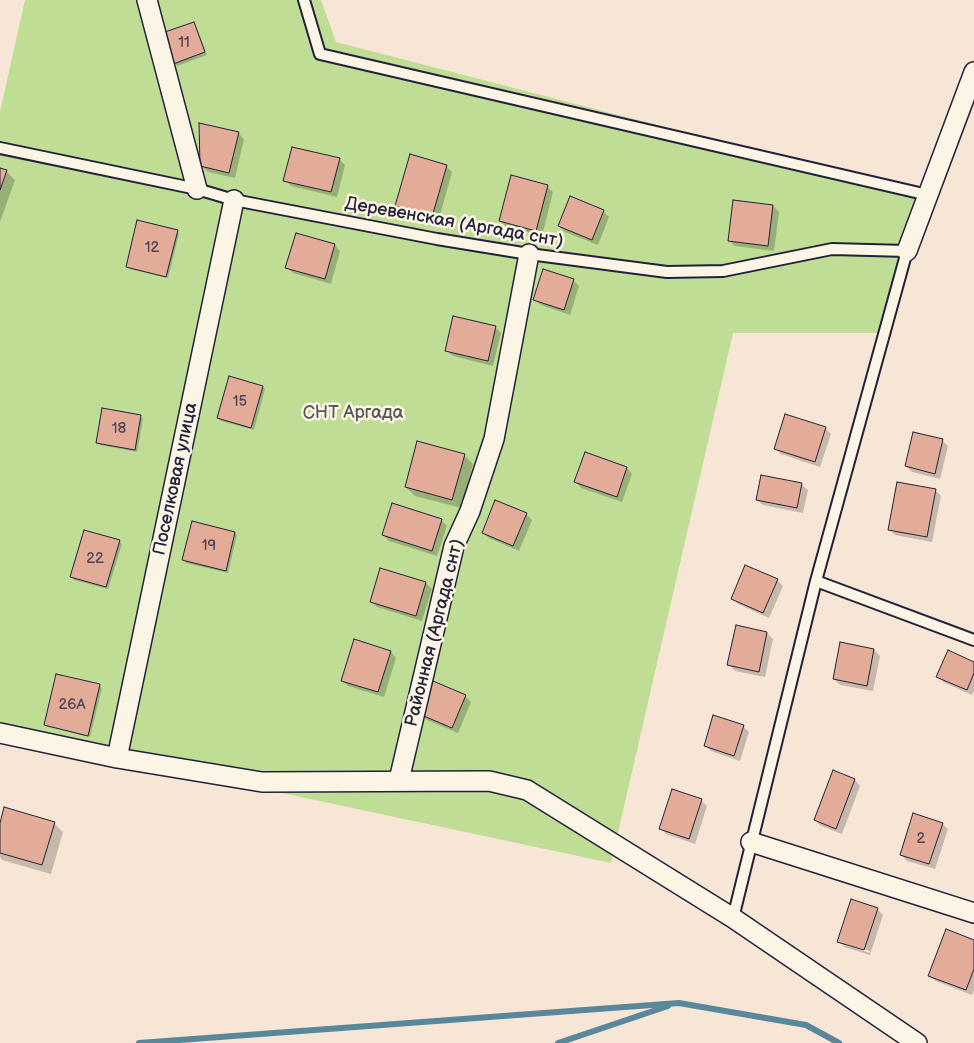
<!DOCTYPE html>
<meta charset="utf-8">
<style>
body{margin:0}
canvas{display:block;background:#f7e6d6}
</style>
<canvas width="974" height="1043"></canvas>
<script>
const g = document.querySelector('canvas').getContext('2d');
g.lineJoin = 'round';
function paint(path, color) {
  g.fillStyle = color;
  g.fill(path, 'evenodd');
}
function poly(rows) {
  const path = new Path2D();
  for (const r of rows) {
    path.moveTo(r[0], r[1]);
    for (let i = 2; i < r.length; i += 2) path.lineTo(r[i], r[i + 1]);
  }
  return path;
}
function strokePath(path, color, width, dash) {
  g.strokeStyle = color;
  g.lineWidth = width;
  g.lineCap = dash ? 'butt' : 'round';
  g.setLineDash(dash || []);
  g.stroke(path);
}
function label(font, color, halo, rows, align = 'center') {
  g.font = font + ' "Balsamiq Sans",sans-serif';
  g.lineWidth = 5;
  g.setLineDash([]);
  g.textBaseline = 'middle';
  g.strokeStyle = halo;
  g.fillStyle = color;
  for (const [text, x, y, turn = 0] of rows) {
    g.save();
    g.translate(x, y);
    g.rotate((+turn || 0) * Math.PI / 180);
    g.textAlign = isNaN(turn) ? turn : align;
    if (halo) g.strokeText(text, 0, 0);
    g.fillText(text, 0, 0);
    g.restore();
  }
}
paint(poly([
 [25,0,321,0,336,42,928,195,885,333,733,333,611,863,0,733,0,112]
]), '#bfdd95');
paint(poly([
 [193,23,196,26,207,55,177,66,175,63],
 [238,133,244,139,235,178,208,172,202,166],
 [339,159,345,165,337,197,291,186,285,180],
 [446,166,452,172,438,222,402,211,396,206],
 [0,169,6,171,15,180,0,222],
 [547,187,553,192,542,236,506,226,500,221],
 [773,206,779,212,774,251,735,246,729,240],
 [603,211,609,217,598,245,565,232,559,226],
 [177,231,179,234,168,278,130,269,127,266],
 [335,245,340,251,331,284,293,273,287,268],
 [573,280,579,286,570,315,541,305,535,300],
 [495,327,501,333,493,366,453,356,447,351],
 [263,387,265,389,254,430,221,421,218,418],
 [140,417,143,419,137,452,100,445,97,442],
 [825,428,831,434,820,467,781,454,775,448],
 [942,440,948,446,940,479,912,472,906,466],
 [586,454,627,468,632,474,622,502,581,488,576,482],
 [464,455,473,464,461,508,415,496,406,487],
 [762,476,802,485,808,490,803,513,763,505,757,500],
 [935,490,941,496,932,542,895,535,890,530],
 [526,514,532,520,519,551,489,538,483,533],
 [441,520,447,526,437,556,389,541,383,535],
 [235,533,237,535,228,573,186,563,184,560],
 [119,541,122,544,108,589,74,580,72,577],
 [381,569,426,583,432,589,422,621,377,607,371,601],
 [777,580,783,586,769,618,738,604,732,598],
 [767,633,773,639,765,677,735,671,729,665],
 [874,650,880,656,873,691,840,685,834,679],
 [391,652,396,658,384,697,348,686,342,680],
 [974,663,974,691,972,695,943,682,938,676],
 [99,685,102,688,90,737,48,727,45,725],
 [465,696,471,702,458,733,427,720,421,714],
 [743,726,749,732,740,761,711,751,705,745],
 [855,780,860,786,842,834,821,826,815,820],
 [701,800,707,806,695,844,666,834,661,828],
 [54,823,63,832,51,874,2,860,0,857,0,827],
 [942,824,948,829,935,869,907,861,901,855],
 [877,909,883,915,870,955,845,947,839,941],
 [844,942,870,951,870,953,844,945],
 [974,941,974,990,972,995,936,981,930,976]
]), '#0003');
strokePath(poly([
 [139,1043,679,1003,806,1025,839,1043],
 [558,1043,668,1006]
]), '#59879c', 6);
const building = poly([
 [194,22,205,52,173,64,162,33,194,22],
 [199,123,239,132,229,173,200,166,199,123],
 [292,147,340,158,331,192,283,181,292,147],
 [410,154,447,165,432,217,395,206,410,154],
 [0,168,7,170,0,190,0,168],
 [511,175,548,185,536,231,499,221,511,175],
 [570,196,604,210,592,240,558,226,570,196],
 [733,200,773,205,768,246,728,241,733,200],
 [137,220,178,230,166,277,126,267,137,220],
 [296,233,335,244,325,279,285,268,296,233],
 [543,269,574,279,564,310,533,300,543,269],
 [453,316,496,326,488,361,445,351,453,316],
 [229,376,263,386,251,428,217,418,229,376],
 [102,408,141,415,135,450,96,443,102,408],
 [785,414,826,427,815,462,774,449,785,414],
 [913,432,943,439,935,474,905,466,913,432],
 [417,441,465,454,452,500,405,487,417,441],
 [585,452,627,467,617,497,574,482,585,452],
 [761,475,802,483,797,508,756,500,761,475],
 [897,482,936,489,927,537,888,530,897,482],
 [495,500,527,513,513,546,482,533,495,500],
 [392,503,442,519,432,551,382,535,392,503],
 [192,521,235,532,226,571,182,560,192,521],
 [84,530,120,540,106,587,70,577,84,530],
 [745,565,778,579,763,613,731,599,745,565],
 [380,568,426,582,416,616,370,602,380,568],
 [736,625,767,632,759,672,727,665,736,625],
 [354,639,391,651,378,692,341,681,354,639],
 [840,642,874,649,867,686,833,679,840,642],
 [948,650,974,662,974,673,967,690,936,677,948,650],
 [56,674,100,684,88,736,44,725,56,674],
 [433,681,466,695,452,728,419,714,433,681],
 [713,715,744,725,734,756,704,746,713,715],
 [833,770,855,779,836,829,814,820,833,770],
 [672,789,702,799,689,839,659,829,672,789],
 [4,807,55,822,42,865,0,853,0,823,4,807],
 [913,813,943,823,929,864,900,855,913,813],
 [851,899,878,908,864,950,837,942,851,899],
 [946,929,974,940,974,969,966,990,928,976,946,929]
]);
paint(building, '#e3ac99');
strokePath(building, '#22223b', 1);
const lane = poly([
 [304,0,320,54,928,195],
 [0,148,197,189,234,200,437,239,529,254,667,272,723,271,832,249,907,251,816,581,733,918],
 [816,581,974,640]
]);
const street = poly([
 [147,0,197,189],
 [907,251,974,72],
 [0,733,117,758,262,782,489,781,527,790,733,918,917,1043],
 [117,758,234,200],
 [399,780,454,546,470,511,494,439,529,254],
 [751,842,974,913]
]);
strokePath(lane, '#22223b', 14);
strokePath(street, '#22223b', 22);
strokePath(lane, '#fcf5e5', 10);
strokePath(street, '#fcf5e5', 19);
label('15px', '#524452', null, [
 ["11",184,43],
 ["12",152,248],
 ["15",240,402],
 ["18",119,429],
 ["19",209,546],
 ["22",95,559],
 ["26А",72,705],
 ["2",921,839]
]);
label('18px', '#22223b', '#fcf5e5', [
 ["Деревенская (Аргада снт)",454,223,10],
 ["Поселковая улица",176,479,-78],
 ["Районная (Аргада снт)",435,633,-76]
]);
label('18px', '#515a56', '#fcf5e5', [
 ["СНТ Аргада",353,413]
]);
</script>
